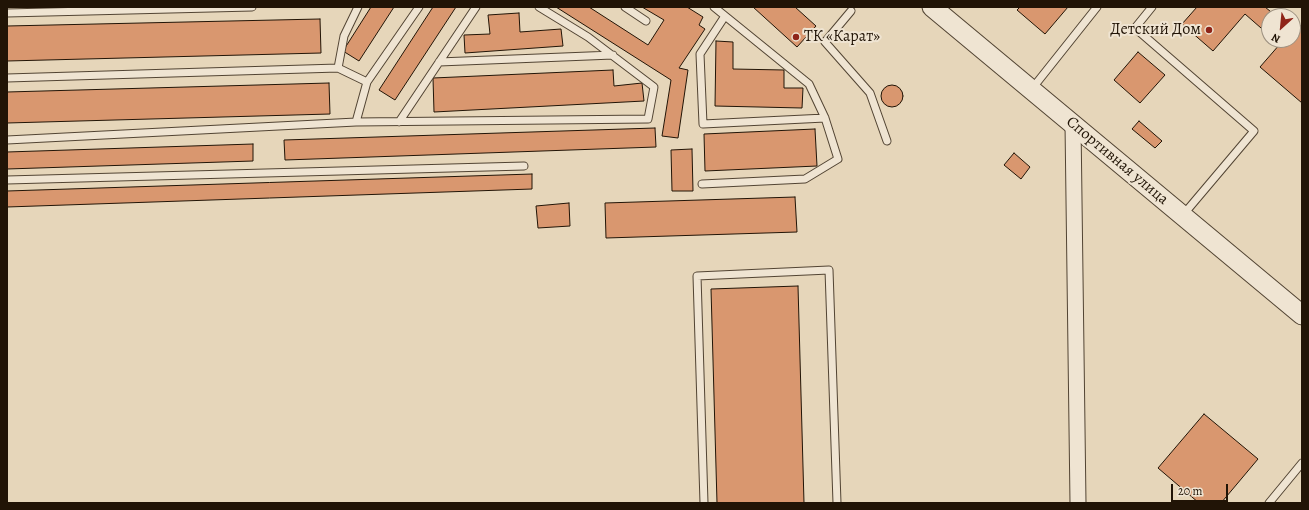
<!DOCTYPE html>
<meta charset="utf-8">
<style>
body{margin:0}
#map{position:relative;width:1309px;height:510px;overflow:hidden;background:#e6d6ba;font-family:Alegreya,serif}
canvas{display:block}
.frame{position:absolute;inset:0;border:8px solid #211406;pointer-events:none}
.north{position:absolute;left:1261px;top:8px;width:40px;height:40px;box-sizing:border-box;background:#efe4d2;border:1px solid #9d9180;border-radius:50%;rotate:207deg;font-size:11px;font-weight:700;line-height:16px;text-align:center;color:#211406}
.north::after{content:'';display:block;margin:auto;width:14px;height:18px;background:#8f2418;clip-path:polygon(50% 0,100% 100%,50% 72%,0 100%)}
.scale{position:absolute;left:1171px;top:484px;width:57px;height:18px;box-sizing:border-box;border:2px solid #211406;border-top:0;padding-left:5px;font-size:12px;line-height:14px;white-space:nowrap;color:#211406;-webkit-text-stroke:3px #efe4d2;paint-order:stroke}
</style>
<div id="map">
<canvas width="1309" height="510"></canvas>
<div class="frame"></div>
<div class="north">N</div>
<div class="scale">20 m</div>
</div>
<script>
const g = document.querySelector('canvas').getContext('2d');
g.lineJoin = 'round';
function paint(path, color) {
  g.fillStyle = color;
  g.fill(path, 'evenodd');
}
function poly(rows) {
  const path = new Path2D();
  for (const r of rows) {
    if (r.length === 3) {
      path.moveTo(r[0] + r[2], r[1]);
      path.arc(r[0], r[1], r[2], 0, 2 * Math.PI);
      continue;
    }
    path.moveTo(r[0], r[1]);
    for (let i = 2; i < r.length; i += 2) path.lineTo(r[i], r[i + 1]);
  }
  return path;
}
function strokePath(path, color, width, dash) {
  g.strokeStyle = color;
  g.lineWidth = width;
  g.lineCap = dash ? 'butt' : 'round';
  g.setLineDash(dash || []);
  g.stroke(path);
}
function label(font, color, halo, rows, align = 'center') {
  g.font = font + ' Alegreya,serif';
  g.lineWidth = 4;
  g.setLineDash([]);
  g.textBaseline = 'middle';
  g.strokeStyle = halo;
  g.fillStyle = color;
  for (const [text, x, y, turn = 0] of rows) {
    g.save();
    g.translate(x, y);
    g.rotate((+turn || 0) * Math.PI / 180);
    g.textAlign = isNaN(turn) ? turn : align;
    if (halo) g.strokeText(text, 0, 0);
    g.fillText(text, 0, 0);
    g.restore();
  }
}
const building = poly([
 [371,7,394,7,359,61,343,51,371,7],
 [433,7,456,7,395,100,379,90,433,7],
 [556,7,589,7,648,45,664,20,642,7,687,7,703,17,699,25,705,29,679,68,688,70,678,138,662,136,671,80,556,7],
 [753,7,795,7,816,26,797,47,753,7],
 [1020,7,1068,7,1045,34,1017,10,1020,7],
 [1197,7,1265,7,1276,16,1269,16,1269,35,1245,14,1213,51,1182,24,1197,7],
 [519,13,520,32,561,29,563,46,465,53,464,35,490,34,488,15,519,13],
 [320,19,321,53,7,61,7,26,320,19],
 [1302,24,1302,103,1260,67,1280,44,1275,40,1293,40,1293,31,1295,33,1302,24],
 [716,41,733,42,733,69,784,70,784,88,803,88,802,108,715,106,716,41],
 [1138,52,1165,75,1140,103,1114,80,1138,52],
 [613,70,614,86,642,83,644,101,434,112,433,78,613,70],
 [329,83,330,114,7,123,7,92,329,83],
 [892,96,11],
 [1139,121,1162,141,1155,148,1132,129,1139,121],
 [655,128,656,147,285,160,284,140,655,128],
 [815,129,817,166,705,171,704,134,815,129],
 [253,144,253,161,7,169,7,152,253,144],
 [692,149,693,191,672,191,671,150,692,149],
 [1014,153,1030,167,1021,179,1004,165,1014,153],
 [532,174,532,189,7,207,7,191,532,174],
 [795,197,797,232,606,238,605,203,795,197],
 [569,203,570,226,538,228,536,206,569,203],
 [798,286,804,503,717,503,711,289,798,286],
 [1204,414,1258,459,1221,503,1199,503,1158,468,1204,414]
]);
paint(building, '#d9976f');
strokePath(building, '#211406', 1);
const service = poly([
 [625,7,646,21],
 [1152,7,1135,28,1254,131,1183,215],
 [851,11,825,42,870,93,887,141],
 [7,13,252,7],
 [725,16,700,54,703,124,825,118],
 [439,62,613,55],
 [338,68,344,36,358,7],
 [7,78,338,68,367,82],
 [1031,90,1097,7],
 [356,122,367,82,419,7],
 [399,122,476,7],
 [7,140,356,122,648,119,654,87,588,37,539,7],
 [7,180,524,166],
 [702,184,805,179,838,159,825,118,809,84,714,7],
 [704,503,697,276,829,270,837,503],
 [1269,503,1302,463]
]);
const minor = poly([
 [1073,124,1078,503]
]);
const tertiary = poly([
 [932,7,1302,315]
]);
strokePath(service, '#524433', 9);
strokePath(minor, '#524433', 17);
strokePath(tertiary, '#524433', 21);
strokePath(service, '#efe4d2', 7);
strokePath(minor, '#efe4d2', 15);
strokePath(tertiary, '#efe4d2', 19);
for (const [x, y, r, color] of [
 [1209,30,4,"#8f2418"],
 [796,37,4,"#8f2418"]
]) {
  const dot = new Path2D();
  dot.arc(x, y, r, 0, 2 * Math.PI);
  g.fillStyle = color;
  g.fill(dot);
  strokePath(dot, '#efe4d2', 1.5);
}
label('16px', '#211406', '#efe4d2', [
 ["Детский Дом",1201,30],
 ["ТК «Карат»",804,37,"left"]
], 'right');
label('16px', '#211406', '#efe4d2', [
 ["Спортивная улица",1117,161,40]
]);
</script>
